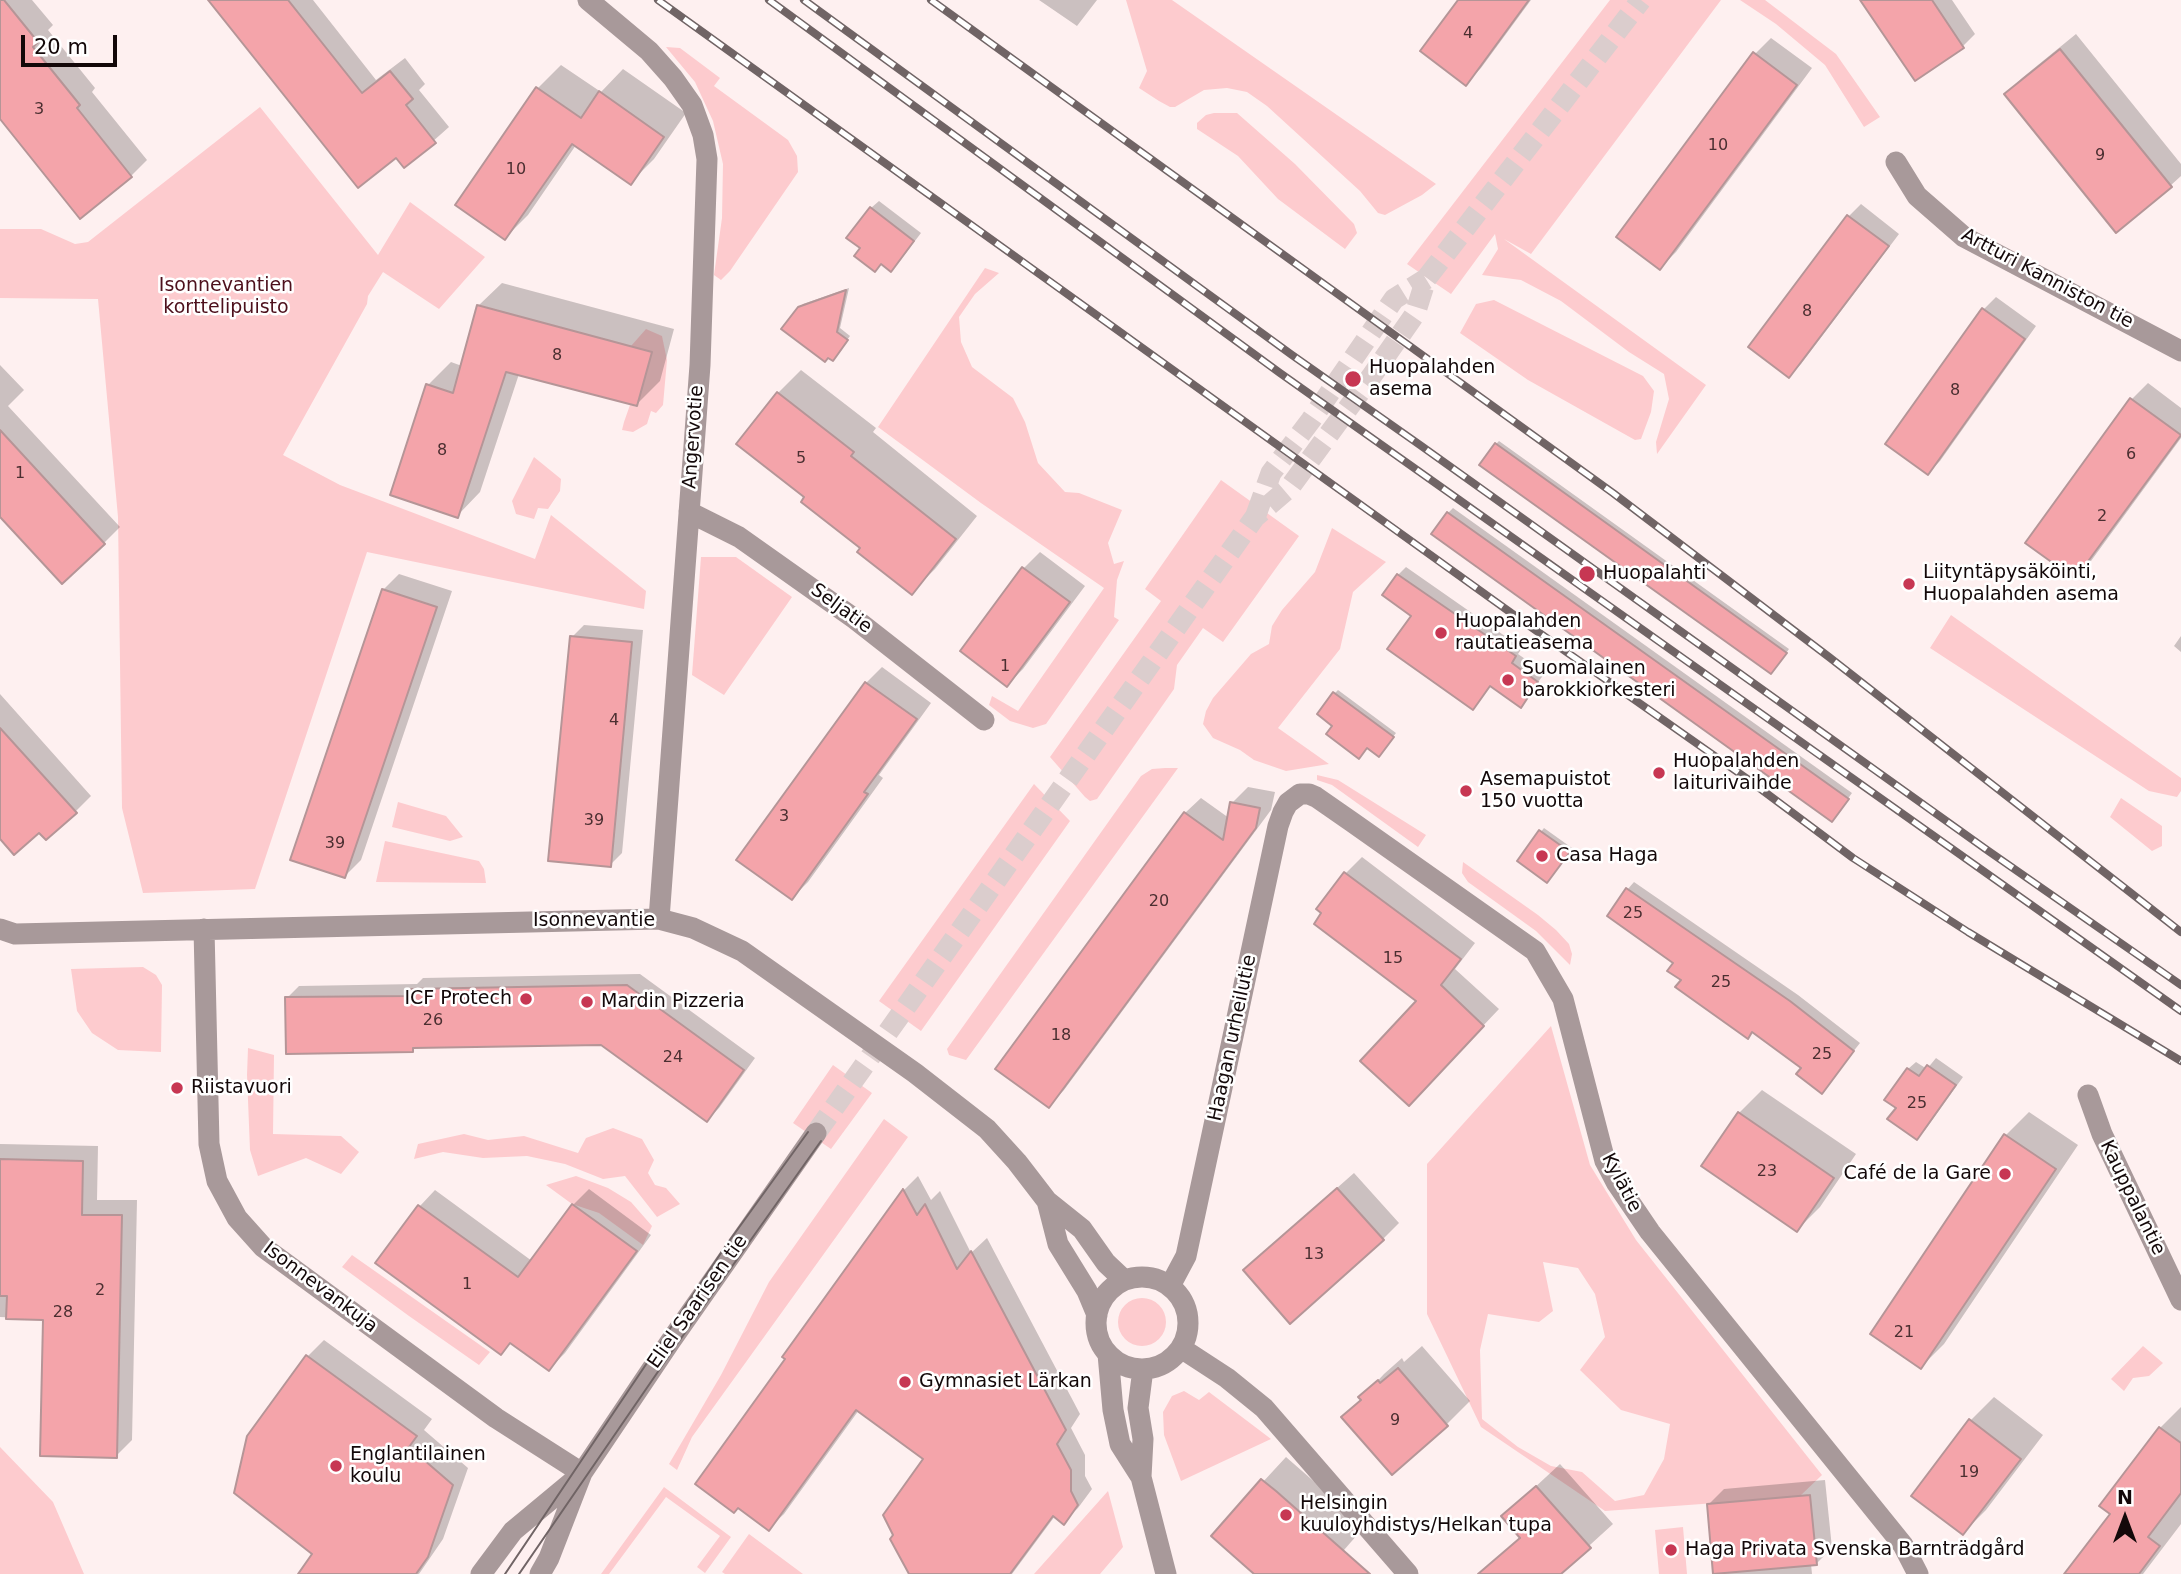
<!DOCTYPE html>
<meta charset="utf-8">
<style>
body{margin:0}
#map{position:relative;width:2181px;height:1574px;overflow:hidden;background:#fef0f0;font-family:"DejaVu Sans",sans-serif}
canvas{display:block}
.north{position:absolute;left:2090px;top:1483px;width:70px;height:70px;-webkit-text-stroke:5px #fff;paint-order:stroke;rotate:0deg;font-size:19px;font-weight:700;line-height:28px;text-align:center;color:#130809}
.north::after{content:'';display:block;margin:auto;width:24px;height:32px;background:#130809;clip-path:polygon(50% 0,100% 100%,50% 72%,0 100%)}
.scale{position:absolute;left:21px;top:35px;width:96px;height:32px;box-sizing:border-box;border:4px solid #130809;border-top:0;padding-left:9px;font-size:21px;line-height:24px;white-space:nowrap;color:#130809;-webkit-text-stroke:5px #fff;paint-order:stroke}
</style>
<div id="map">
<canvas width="2181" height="1574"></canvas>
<div class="north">N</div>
<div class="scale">20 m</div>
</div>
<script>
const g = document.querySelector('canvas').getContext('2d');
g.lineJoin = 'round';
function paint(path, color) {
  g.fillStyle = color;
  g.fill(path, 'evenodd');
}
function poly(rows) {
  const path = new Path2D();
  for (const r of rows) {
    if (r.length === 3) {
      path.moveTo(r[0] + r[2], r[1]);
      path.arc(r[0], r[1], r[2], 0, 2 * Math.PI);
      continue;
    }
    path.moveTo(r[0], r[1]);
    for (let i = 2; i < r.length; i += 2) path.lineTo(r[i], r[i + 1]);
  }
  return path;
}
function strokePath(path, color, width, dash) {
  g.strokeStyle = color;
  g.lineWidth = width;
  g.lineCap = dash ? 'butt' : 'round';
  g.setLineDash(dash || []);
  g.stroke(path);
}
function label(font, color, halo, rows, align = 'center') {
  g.font = font + ' "DejaVu Sans",sans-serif';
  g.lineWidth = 5;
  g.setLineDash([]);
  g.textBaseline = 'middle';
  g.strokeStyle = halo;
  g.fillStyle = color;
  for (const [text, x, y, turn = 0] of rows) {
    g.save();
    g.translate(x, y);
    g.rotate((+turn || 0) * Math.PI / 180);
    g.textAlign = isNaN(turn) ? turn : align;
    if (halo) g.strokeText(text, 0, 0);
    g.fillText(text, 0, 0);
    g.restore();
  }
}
paint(poly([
 [1126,0,1172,0,1436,184,1422,195,1385,215,1378,213,1360,191,1267,106,1247,92,1227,88,1204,90,1175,107,1170,107,1159,101,1139,88,1147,71],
 [1610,0,1721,0,1531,254,1504,239,1706,385,1657,454,1656,442,1669,399,1664,374,1629,352,1561,301,1521,280,1482,275,1498,249,1495,234,1451,294,1407,264],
 [1740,0,1765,0,1836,54,1880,117,1864,127,1825,65,1776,24],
 [666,47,680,48,720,78,714,86,788,140,797,156,798,172,730,271,721,280,714,275,722,218,723,164,713,121,695,82],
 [260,107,378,255,410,202,485,257,439,309,383,272,368,296,367,304,283,455,340,485,535,559,551,515,646,591,644,609,367,552,255,889,143,893,122,808,118,517,98,299,0,298,0,229,41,229,75,244,88,242],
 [1214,113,1237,113,1295,164,1354,224,1357,233,1345,249,1278,199,1238,156,1197,129,1197,123,1206,115],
 [985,268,999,273,975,294,959,317,961,342,972,367,1013,398,1025,422,1038,463,1065,492,1079,493,1122,510,1108,543,1114,564,1124,561,1117,580,1114,617,1119,620,1046,724,1033,728,1010,721,989,705,992,696,1018,711,1104,588,981,503,878,427],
 [1494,300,1643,376,1654,391,1651,412,1641,439,1635,440,1528,380,1460,333,1476,304],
 [646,329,662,336,667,360,663,405,656,413,651,411,647,424,633,432,622,430,624,422,630,405,637,407,652,352,631,346],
 [534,457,561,479,560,491,548,509,538,508,534,519,516,514,512,501],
 [1221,480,1299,536,1223,642,1203,628,1177,665,1174,689,1097,799,1090,801,1085,797,1050,757,1161,601,1145,589],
 [1332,528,1386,562,1353,592,1340,649,1278,728,1329,764,1286,771,1254,760,1240,750,1213,738,1203,724,1206,711,1213,698,1251,654,1269,644,1272,626,1282,610,1315,572],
 [701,557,736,557,792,597,724,695,692,675],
 [1951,615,2181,778,2181,791,2177,797,2149,791,1930,648],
 [1165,768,1178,768,966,1060,949,1055,947,1049,1141,776,1152,769],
 [1317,775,1338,780,1426,835,1418,847,1332,785,1317,780],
 [1034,784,1070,821,921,1031,879,1001],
 [2121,798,2162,826,2162,846,2152,851,2110,817],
 [398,802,446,816,463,837,450,841,392,827],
 [385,841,479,861,484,869,486,883,376,882],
 [1463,862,1538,915,1556,930,1569,944,1572,954,1570,965,1536,931,1468,882,1462,873],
 [143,967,156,975,162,985,161,1052,118,1050,92,1033,77,1011,71,969],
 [1551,1026,1590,1165,1636,1240,1822,1475,1799,1497,1605,1511,1481,1427,1427,1314,1427,1164],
 [1543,1262,1578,1268,1595,1294,1605,1337,1580,1370,1621,1410,1670,1424,1664,1459,1644,1495,1615,1501,1582,1472,1551,1466,1518,1447,1482,1419,1480,1350,1488,1314,1539,1322,1553,1311],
 [248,1048,274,1055,273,1134,341,1136,359,1152,341,1174,306,1158,258,1176,250,1150,247,1075],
 [833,1065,872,1093,831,1149,793,1123],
 [884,1119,908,1137,692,1437,677,1470,669,1464,721,1375,769,1282],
 [613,1128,642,1139,654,1160,648,1173,655,1185,666,1188,680,1204,657,1217,625,1176,603,1179,565,1164,527,1156,483,1158,443,1152,414,1159,418,1144,464,1134,488,1140,524,1136,578,1153,586,1138],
 [576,1176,608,1188,631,1202,652,1226,643,1245,599,1213,572,1204,546,1185],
 [352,1255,490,1352,479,1365,409,1316,342,1267],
 [1142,1322,24],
 [2143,1346,2163,1363,2149,1376,2133,1378,2124,1391,2111,1379],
 [1184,1391,1199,1400,1209,1392,1271,1439,1181,1481,1164,1435,1163,1412,1172,1396],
 [0,1447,53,1502,84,1574,0,1574],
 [664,1487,731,1537,705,1573,697,1567,720,1536,666,1497,609,1574,601,1574],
 [1108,1491,1123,1547,1100,1574,1034,1574],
 [1683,1527,1687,1574,1659,1574,1655,1530],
 [749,1534,803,1574,725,1574,722,1572]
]), '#fdcbce');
paint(poly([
 [0,0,32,0,53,25,48,30,95,88,92,92,147,160,131,176,0,108],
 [211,0,313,0,376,80,405,58,425,84,419,90,449,127,405,166,396,156],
 [1039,0,1097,0,1077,26],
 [1460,0,1531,0,1481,68,1466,83],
 [1863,0,1952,0,1975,34,1963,46,1915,78],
 [2076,34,2181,164,2181,176,2170,186,2006,94,2022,78],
 [1771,38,1812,68,1676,252,1660,268,1755,54],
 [561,65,601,92,623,69,686,113,654,159,631,182,576,145,528,215,505,238,457,205,538,88],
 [879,201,921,233,899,262,863,248,871,208],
 [1861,204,1899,234,1801,364,1789,376,1849,216],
 [502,283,674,329,660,381,637,404,519,374,480,492,457,516,428,385,451,362,462,366,478,306],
 [849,288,840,328,850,336,836,355,799,308,803,304],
 [1996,297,2036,326,1940,461,1928,473,1887,444,1984,309],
 [0,365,24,390,8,406,120,527,104,543,0,515],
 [801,370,876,428,873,432,977,516,935,569,912,592,806,497,778,393],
 [2148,383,2181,408,2181,438,2091,561,2075,577,2132,399],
 [1499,441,1789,649,1775,669,1496,444],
 [1453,508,1852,793,1836,815,1448,513],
 [1040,552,1085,586,1023,669,1007,685,1024,568],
 [1406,567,1522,648,1518,654,1545,673,1520,705,1491,685,1472,708,1398,575],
 [399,574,452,591,361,860,345,876,383,590],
 [584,625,643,630,622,853,610,865,572,637],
 [2181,636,2181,652,2174,646],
 [882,667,931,703,879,775,883,778,808,882,792,898,866,683],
 [1338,690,1396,733,1382,751,1368,746,1335,725,1335,693],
 [0,694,91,796,75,812,39,831,0,837],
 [1248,787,1275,792,1271,810,1064,1090,1049,1106,1185,813,1201,798,1229,818,1232,803],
 [1544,828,1572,848,1551,877,1519,860],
 [1362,857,1475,943,1455,969,1499,1009,1424,1088,1419,1001,1318,909,1346,873],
 [1634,882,1798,995,1860,1043,1822,1091,1803,1067,1683,979,1675,962,1627,890],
 [640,974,755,1058,719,1108,707,1120,602,1044,416,1047,413,1050,287,998,299,986,417,984,423,978],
 [1936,1058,1963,1077,1925,1130,1917,1138,1908,1069,1916,1062,1927,1069],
 [1762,1090,1856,1154,1820,1207,1797,1230,1739,1113],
 [2029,1112,2078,1145,1944,1344,1921,1367,2006,1135],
 [0,1144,98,1146,97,1200,137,1200,132,1440,116,1456,45,1319,0,1317],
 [1354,1173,1399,1223,1383,1239,1262,1254],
 [918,1176,931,1200,940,1191,971,1253,987,1238,1080,1414,1071,1428,1085,1455,1085,1476,1092,1489,1078,1508,1063,1522,1055,1516,1012,1574,911,1574,926,1458,859,1410,784,1514,769,1528,788,1359,784,1357,904,1190],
 [589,1189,651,1235,565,1353,549,1369,512,1342,501,1353,378,1263,420,1206,435,1190,532,1261,573,1205],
 [324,1340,432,1419,424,1430,468,1468,443,1539,419,1574,300,1574,315,1553,308,1356],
 [1422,1346,1470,1401,1447,1424,1392,1472,1344,1417,1384,1374,1402,1358,1404,1362],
 [1994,1397,2043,1435,1986,1510,1963,1533,1913,1496,1971,1420],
 [2181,1407,2181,1524,2143,1574,2066,1574,2112,1514,2101,1506,2160,1428],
 [1286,1457,1365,1526,1323,1574,1257,1574,1213,1536],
 [1560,1464,1613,1524,1558,1574,1496,1574,1489,1566,1521,1536,1504,1516],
 [1825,1480,1832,1548,1816,1564,1811,1564,1812,1574,1715,1574,1708,1505,1724,1489]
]), '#0003');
const building = poly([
 [0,0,4,0,38,42,33,47,80,105,77,108,132,177,80,219,0,119,0,0],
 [208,0,288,0,362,93,390,71,413,99,406,105,436,143,404,168,396,158,358,188,208,0],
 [1458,0,1529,0,1466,86,1420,51,1458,0],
 [1860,0,1932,0,1964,48,1915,81,1860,0],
 [2060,49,2172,187,2116,233,2004,94,2060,49],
 [1753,52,1797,85,1660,270,1616,237,1753,52],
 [536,87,581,118,599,91,664,137,631,185,572,144,505,240,455,205,536,87],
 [870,207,914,241,891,272,881,264,875,272,854,256,860,248,846,238,870,207],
 [1847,215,1889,246,1789,378,1748,347,1847,215],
 [846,290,837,332,848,340,833,361,828,358,825,362,781,329,798,307,846,290],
 [477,305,652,352,637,406,506,372,458,518,390,495,426,384,453,393,477,305],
 [1982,308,2025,339,1928,475,1885,444,1982,308],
 [777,392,854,452,851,456,956,539,912,595,857,552,860,548,801,502,804,497,736,444,777,392],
 [2130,398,2181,435,2075,579,2025,543,2130,398],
 [0,430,105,544,62,584,0,517,0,430],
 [1495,443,1787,653,1771,674,1479,465,1495,443],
 [1447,512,1849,799,1832,822,1431,534,1447,512],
 [1022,567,1070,602,1007,687,960,651,1022,567],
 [1397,574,1516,656,1512,663,1538,682,1521,708,1490,686,1473,710,1387,649,1411,616,1382,595,1397,574],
 [382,589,437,607,345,878,290,860,382,589],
 [570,636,632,642,611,867,548,861,570,636],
 [865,682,917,719,864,792,868,794,792,900,736,860,865,682],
 [1333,692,1394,737,1379,757,1367,748,1359,759,1326,734,1332,726,1317,714,1333,692],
 [0,728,77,813,46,840,39,833,14,855,0,839,0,728],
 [1230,802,1260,808,1256,828,1049,1108,995,1069,1184,812,1223,840,1230,802],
 [1539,830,1570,852,1547,883,1517,861,1539,830],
 [1344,872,1461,959,1441,985,1484,1026,1409,1106,1360,1061,1416,1001,1314,924,1321,913,1316,909,1344,872],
 [1626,888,1790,1001,1854,1051,1822,1094,1796,1074,1801,1068,1752,1032,1748,1039,1675,987,1681,980,1667,971,1673,963,1607,916,1626,888],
 [627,985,744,1070,707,1122,601,1045,413,1048,413,1052,286,1054,285,997,409,996,409,989,627,985],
 [1927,1065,1956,1085,1917,1140,1887,1119,1896,1108,1884,1100,1907,1068,1919,1076,1927,1065],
 [1738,1112,1834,1178,1797,1232,1701,1166,1738,1112],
 [2004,1134,2056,1169,1921,1369,1870,1334,2004,1134],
 [0,1159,83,1161,82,1215,122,1215,117,1458,40,1456,43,1320,6,1319,7,1296,0,1296,0,1159],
 [1337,1188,1384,1240,1290,1324,1243,1270,1337,1188],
 [903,1189,917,1215,925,1204,957,1269,971,1251,1066,1430,1057,1444,1071,1470,1071,1491,1078,1505,1064,1525,1053,1516,1010,1574,909,1574,890,1539,893,1535,883,1515,923,1459,856,1410,769,1531,738,1508,734,1513,695,1484,785,1359,782,1357,903,1189],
 [572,1204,637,1251,549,1371,510,1343,501,1355,375,1263,418,1205,518,1277,572,1204],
 [306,1355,417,1436,409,1447,453,1485,428,1557,416,1574,298,1574,312,1554,234,1493,247,1436,306,1355],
 [1398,1368,1448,1426,1392,1475,1341,1417,1361,1400,1358,1397,1378,1380,1380,1383,1398,1368],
 [1969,1419,2021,1459,1963,1535,1911,1496,1969,1419],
 [2159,1427,2181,1443,2181,1493,2148,1537,2160,1546,2139,1574,2064,1574,2110,1514,2099,1506,2159,1427],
 [1261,1479,1276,1491,1370,1574,1254,1574,1211,1536,1261,1479],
 [1536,1486,1591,1548,1561,1574,1478,1574,1520,1538,1501,1516,1536,1486],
 [1810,1495,1817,1565,1713,1574,1707,1504,1810,1495]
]);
paint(building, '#f4a4aa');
strokePath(building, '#b59597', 2);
strokePath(poly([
 [1256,515,1271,473,1311,420,1394,299,1426,279],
 [816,1133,1255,517,1290,487,1371,377,1415,314,1426,279,1641,0]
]), '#dbcdcd', 21, [21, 10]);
strokePath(poly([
 [588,0,649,51,673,78,692,105,703,135,707,159,700,365,659,919],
 [1896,162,1917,196,1964,237,2181,351],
 [689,512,739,537,804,583,855,619,984,720],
 [0,929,15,934,659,919,693,928,742,951,915,1073,987,1129,1017,1162,1047,1201,1082,1229,1106,1263,1124,1280],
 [204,929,209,1144,217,1181,237,1218,263,1247,496,1418,582,1473],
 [2088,1095,2102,1134,2181,1300],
 [1047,1201,1058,1244,1087,1291,1097,1315],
 [1142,1323,46],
 [1170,1286,1186,1256,1278,826,1283,812,1288,803,1300,794,1309,794,1316,797,1352,822,1535,951,1563,999,1605,1161,1616,1182,1650,1232,1903,1545,1918,1574],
 [1181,1348,1227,1378,1264,1408,1408,1574],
 [1108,1354,1113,1410,1120,1444,1141,1477,1166,1574],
 [1141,1477,1143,1439,1138,1408,1143,1369],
 [481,1574,513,1531,578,1477],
 [540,1574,549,1558,582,1473,670,1342,816,1133]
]), '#a8999a', 21);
strokePath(poly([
 [505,1574,727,1244,808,1132],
 [519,1574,677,1344,821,1141]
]), '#706465', 2);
const rail = poly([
 [658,0,1521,620,1746,778,1853,858,1968,932,2181,1061],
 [769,0,1280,373,2181,1011],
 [804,0,1292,355,1420,445,1987,850,2181,985],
 [931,0,1613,493,1829,657,2181,932]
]);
strokePath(rail, '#706465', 8);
strokePath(rail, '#fff', 5, [16]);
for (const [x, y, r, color] of [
 [1353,379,9,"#c73753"],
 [1587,574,9,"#c73753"],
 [1909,584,7,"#c73753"],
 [1441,633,7,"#c73753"],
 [1508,680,7,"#c73753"],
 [1659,773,7,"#c73753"],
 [1466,791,7,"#c73753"],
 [1542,856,7,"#c73753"],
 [526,999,7,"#c73753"],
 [587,1002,7,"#c73753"],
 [177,1088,7,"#c73753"],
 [2005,1174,7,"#c73753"],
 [905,1382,7,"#c73753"],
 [336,1466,7,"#c73753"],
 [1286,1515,7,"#c73753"],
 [1671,1550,7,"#c73753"]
]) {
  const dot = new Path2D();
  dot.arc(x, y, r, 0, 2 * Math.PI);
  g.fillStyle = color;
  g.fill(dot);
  strokePath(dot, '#fff', 2.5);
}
label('16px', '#4b2f31', null, [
 ["4",1468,34],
 ["3",39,110],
 ["10",1718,146],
 ["9",2100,156],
 ["10",516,170],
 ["8",1807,312],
 ["8",557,356],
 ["8",1955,391],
 ["8",442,451],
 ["6",2131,455],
 ["5",801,459],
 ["1",20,474],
 ["2",2102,517],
 ["1",1005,667],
 ["4",614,721],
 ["3",784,817],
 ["39",594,821],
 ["39",335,844],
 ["20",1159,902],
 ["25",1633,914],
 ["15",1393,959],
 ["25",1721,983],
 ["26",433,1021],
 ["18",1061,1036],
 ["25",1822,1055],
 ["24",673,1058],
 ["25",1917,1104],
 ["23",1767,1172],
 ["13",1314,1255],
 ["1",467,1285],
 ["2",100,1291],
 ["28",63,1313],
 ["21",1904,1333],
 ["9",1395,1421],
 ["19",1969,1473]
]);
label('19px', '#130809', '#fff', [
 ["Artturi Kanniston tie",2047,279,28],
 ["Angervotie",694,437,-86],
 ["Seljatie",841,609,36],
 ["Isonnevantie",594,921],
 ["Haagan urheilutie",1233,1038,-78],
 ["Kylätie",1621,1183,62],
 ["Kauppalantie",2132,1198,64],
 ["Isonnevankuja",320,1288,37],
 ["Eliel Saarisen tie",698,1302,-55]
]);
label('19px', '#4d101c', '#fff', [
 ["Isonnevantien",226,286],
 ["korttelipuisto",226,308]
]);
label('19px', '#130809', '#fff', [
 ["Huopalahden",1369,368],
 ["asema",1369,390],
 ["Liityntäpysäköinti,",1923,573],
 ["Huopalahden asema",1923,595],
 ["Huopalahti",1603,574],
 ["Huopalahden",1455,622],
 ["rautatieasema",1455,644],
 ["Suomalainen",1522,669],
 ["barokkiorkesteri",1522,691],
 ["Huopalahden",1673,762],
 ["laiturivaihde",1673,784],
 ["Asemapuistot",1480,780],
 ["150 vuotta",1480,802],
 ["Casa Haga",1556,856],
 ["ICF Protech",512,999,"right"],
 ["Mardin Pizzeria",601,1002],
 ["Riistavuori",191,1088],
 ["Café de la Gare",1991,1174,"right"],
 ["Gymnasiet Lärkan",919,1382],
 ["Englantilainen",350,1455],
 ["koulu",350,1477],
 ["Helsingin",1300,1504],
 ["kuuloyhdistys/Helkan tupa",1300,1526],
 ["Haga Privata Svenska Barnträdgård",1685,1550]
], 'left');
</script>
